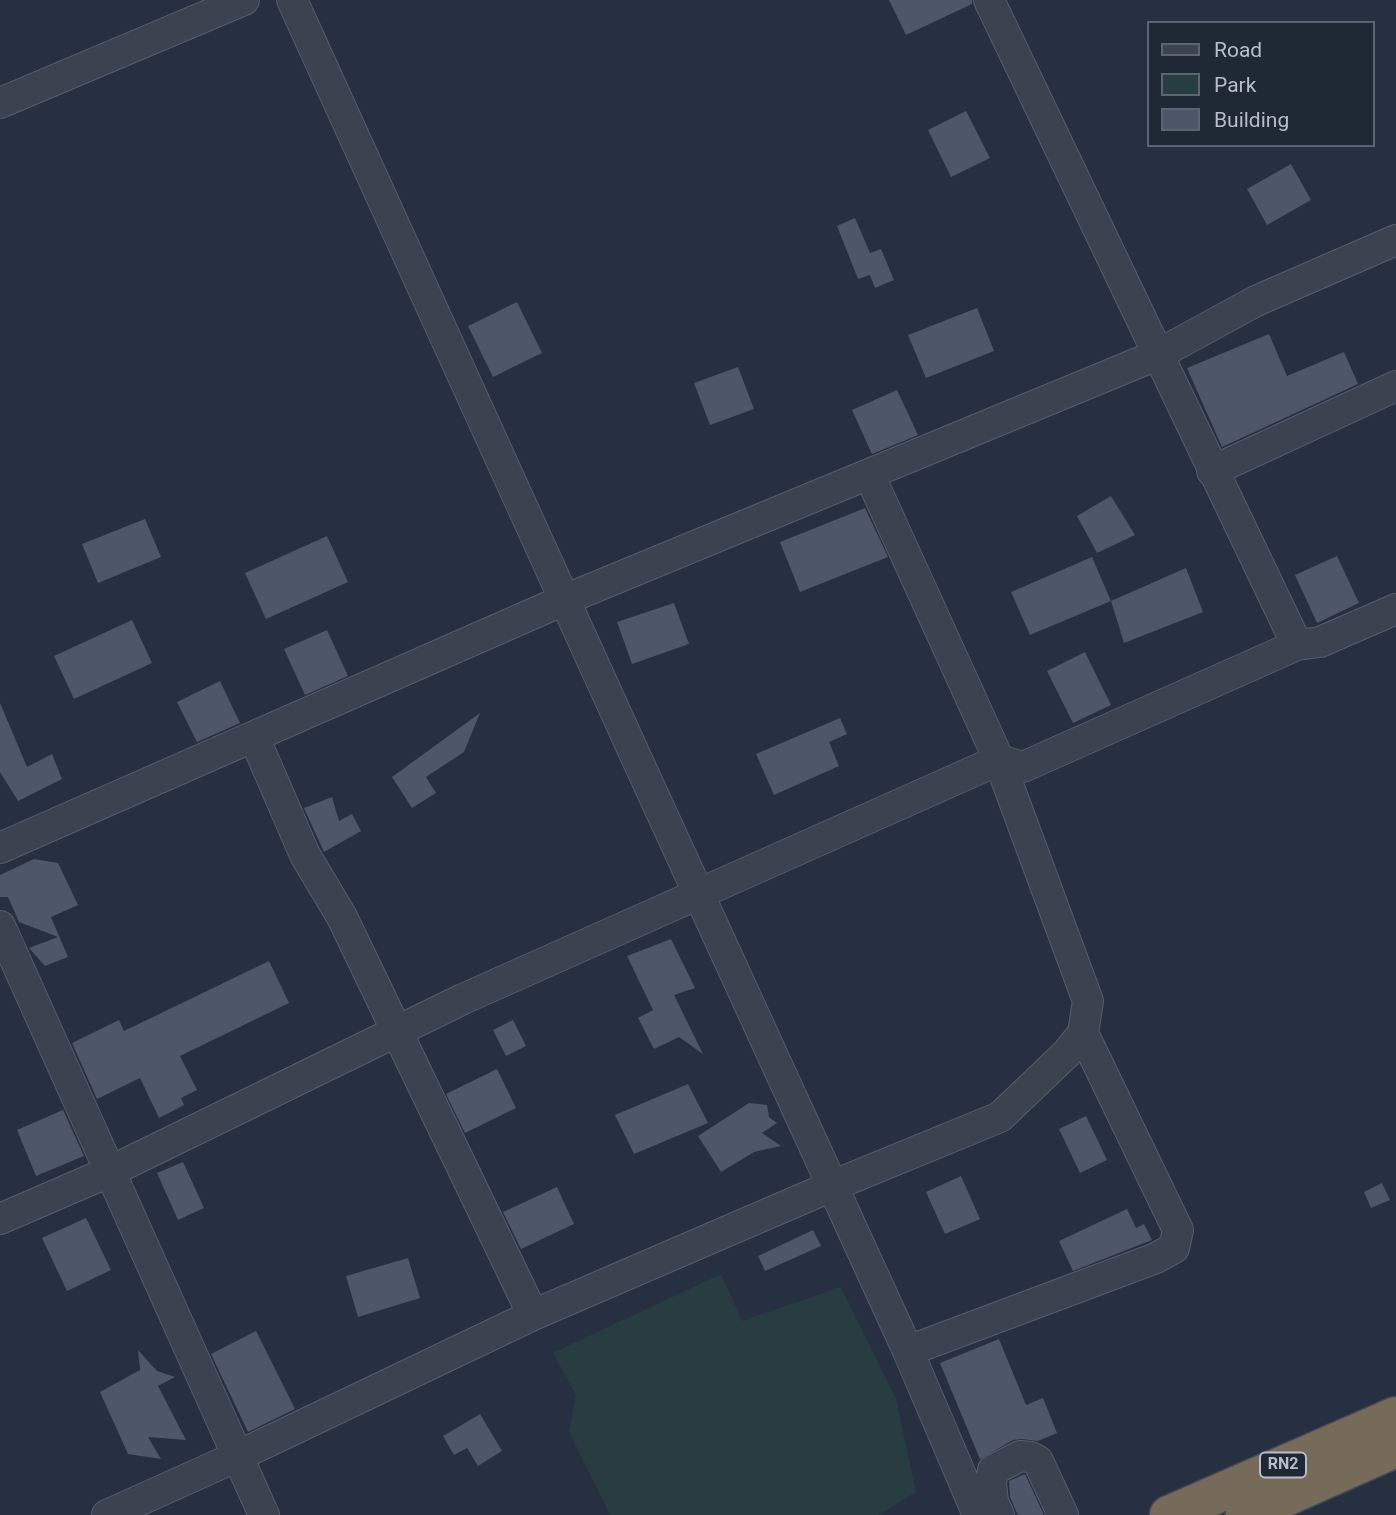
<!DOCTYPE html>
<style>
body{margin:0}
#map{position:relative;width:1396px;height:1515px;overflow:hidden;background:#263040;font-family:Roboto,sans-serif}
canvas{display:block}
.legend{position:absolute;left:1147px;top:21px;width:228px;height:126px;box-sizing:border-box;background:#1f2835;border:2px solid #5c6471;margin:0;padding:9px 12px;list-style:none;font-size:21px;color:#b7becb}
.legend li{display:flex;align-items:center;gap:14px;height:35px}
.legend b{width:35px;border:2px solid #5c6471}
</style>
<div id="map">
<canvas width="1396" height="1515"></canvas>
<ul class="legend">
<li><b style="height:9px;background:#3b4350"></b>Road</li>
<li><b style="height:19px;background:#283d41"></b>Park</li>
<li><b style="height:19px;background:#4d5769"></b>Building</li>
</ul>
</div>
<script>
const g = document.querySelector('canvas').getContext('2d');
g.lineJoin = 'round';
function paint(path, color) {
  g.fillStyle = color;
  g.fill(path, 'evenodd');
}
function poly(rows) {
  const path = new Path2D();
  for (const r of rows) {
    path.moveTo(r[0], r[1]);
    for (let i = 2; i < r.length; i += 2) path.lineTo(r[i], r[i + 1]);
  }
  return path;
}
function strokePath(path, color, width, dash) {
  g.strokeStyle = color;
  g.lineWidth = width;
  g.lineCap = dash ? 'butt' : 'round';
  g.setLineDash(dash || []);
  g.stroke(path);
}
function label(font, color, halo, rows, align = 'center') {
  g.font = font + ' Roboto,sans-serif';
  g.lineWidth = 6;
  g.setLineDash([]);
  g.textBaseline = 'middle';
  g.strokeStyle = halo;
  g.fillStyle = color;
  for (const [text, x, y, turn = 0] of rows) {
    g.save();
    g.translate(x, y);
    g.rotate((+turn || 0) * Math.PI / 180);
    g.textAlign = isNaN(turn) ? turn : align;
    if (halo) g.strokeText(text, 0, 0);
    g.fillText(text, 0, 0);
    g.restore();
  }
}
paint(poly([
 [721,1274,742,1321,841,1287,896,1399,916,1492,878,1515,610,1515,569,1431,576,1395,553,1353]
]), '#283d41');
paint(poly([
 [889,0,972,0,972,4,906,35],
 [966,111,990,158,951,177,928,130],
 [1291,164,1311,200,1267,225,1247,189],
 [855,218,870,253,881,249,894,280,875,288,870,275,858,279,837,226],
 [517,302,542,353,493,377,468,326],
 [977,308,994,351,926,378,908,335],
 [1269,334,1287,376,1344,352,1358,384,1222,447,1187,368],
 [738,367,754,409,710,425,694,383],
 [897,390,918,435,872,454,852,410],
 [1111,496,1135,535,1097,553,1077,516],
 [865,508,888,557,800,592,780,542],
 [145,519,161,557,98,583,82,544],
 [327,536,348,582,266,619,245,573],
 [1337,556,1359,603,1317,623,1295,575],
 [1092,557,1111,601,1030,635,1011,592],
 [1186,568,1203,612,1124,643,1111,601],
 [674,603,689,644,632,664,617,622],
 [132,620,152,663,74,699,54,656],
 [327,630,348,676,305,695,284,649],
 [1085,652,1111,705,1073,723,1047,671],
 [220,681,240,723,197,742,177,702],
 [0,703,27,767,52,754,62,779,18,801,0,772],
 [480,713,464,752,426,777,436,793,412,808,392,777],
 [840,718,847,734,829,742,839,766,774,795,756,754],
 [332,797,339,821,352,814,361,831,324,852,304,808],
 [34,859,58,863,78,905,51,917,68,957,45,966,29,948,58,937,19,922,8,897,0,897,0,875],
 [671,939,695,988,674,995,703,1054,679,1037,654,1049,638,1018,653,1010,627,956],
 [269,961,289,1003,180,1056,197,1090,181,1098,184,1105,159,1118,140,1078,97,1099,72,1043,119,1020,124,1031],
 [513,1020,526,1046,506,1056,493,1030],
 [497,1069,516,1108,465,1133,446,1094],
 [688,1084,708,1123,634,1154,615,1115],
 [749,1103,767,1105,769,1117,777,1123,762,1133,781,1146,754,1152,721,1172,698,1136],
 [63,1110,84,1156,36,1176,17,1130],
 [1086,1116,1107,1160,1080,1173,1059,1129],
 [183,1162,204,1208,178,1220,157,1173],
 [961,1176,980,1219,945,1234,926,1192],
 [1382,1183,1390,1200,1371,1208,1364,1192],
 [557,1187,574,1224,521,1249,503,1212],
 [1127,1209,1136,1228,1144,1224,1152,1240,1073,1271,1059,1241],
 [86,1218,111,1270,67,1291,42,1238],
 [813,1230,821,1246,765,1271,758,1256],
 [408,1258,420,1298,358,1317,346,1276],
 [256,1331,295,1409,248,1432,211,1354],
 [999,1339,1026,1405,1043,1398,1057,1433,1038,1441,1022,1439,1013,1440,980,1459,940,1363],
 [138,1350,157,1371,175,1377,158,1386,186,1440,148,1437,161,1459,128,1454,100,1392,140,1370],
 [480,1414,502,1451,478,1466,467,1448,454,1455,443,1436],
 [1025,1474,1044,1515,1018,1515,1016,1511,1010,1497,1009,1481]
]), '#4d5769');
const minor = poly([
 [292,0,636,757,908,1351,978,1515],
 [989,0,1297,645,1320,642,1396,609],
 [0,103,244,0],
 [1212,471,1396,386],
 [254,737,305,855,342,917,533,1315],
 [0,848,564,600,1157,355,1256,301,1396,240],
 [0,926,264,1515],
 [0,1219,111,1171,463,999,999,760,1023,767,1297,645],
 [908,1351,1156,1258,1174,1248,1178,1230,1083,1033],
 [107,1515,238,1456,533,1315,832,1186,1000,1117,1067,1053,1083,1033,1088,1001,999,760,869,474],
 [999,1515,993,1502,991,1483,993,1470,1020,1456,1031,1457,1038,1461,1063,1515]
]);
const highway = poly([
 [1169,1515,1396,1416],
 [1245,1515,1396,1448]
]);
strokePath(minor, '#555e6b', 32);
strokePath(highway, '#424b58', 41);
strokePath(minor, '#3b4350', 30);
strokePath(highway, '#766b58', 38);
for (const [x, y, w] of [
 [1283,1465,46]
]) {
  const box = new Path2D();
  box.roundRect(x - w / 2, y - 12.5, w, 25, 5);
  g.fillStyle = '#1f2835';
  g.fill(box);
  strokePath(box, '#b7becb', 2);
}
label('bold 16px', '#b7becb', null, [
 ["RN2",1283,1465]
]);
</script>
